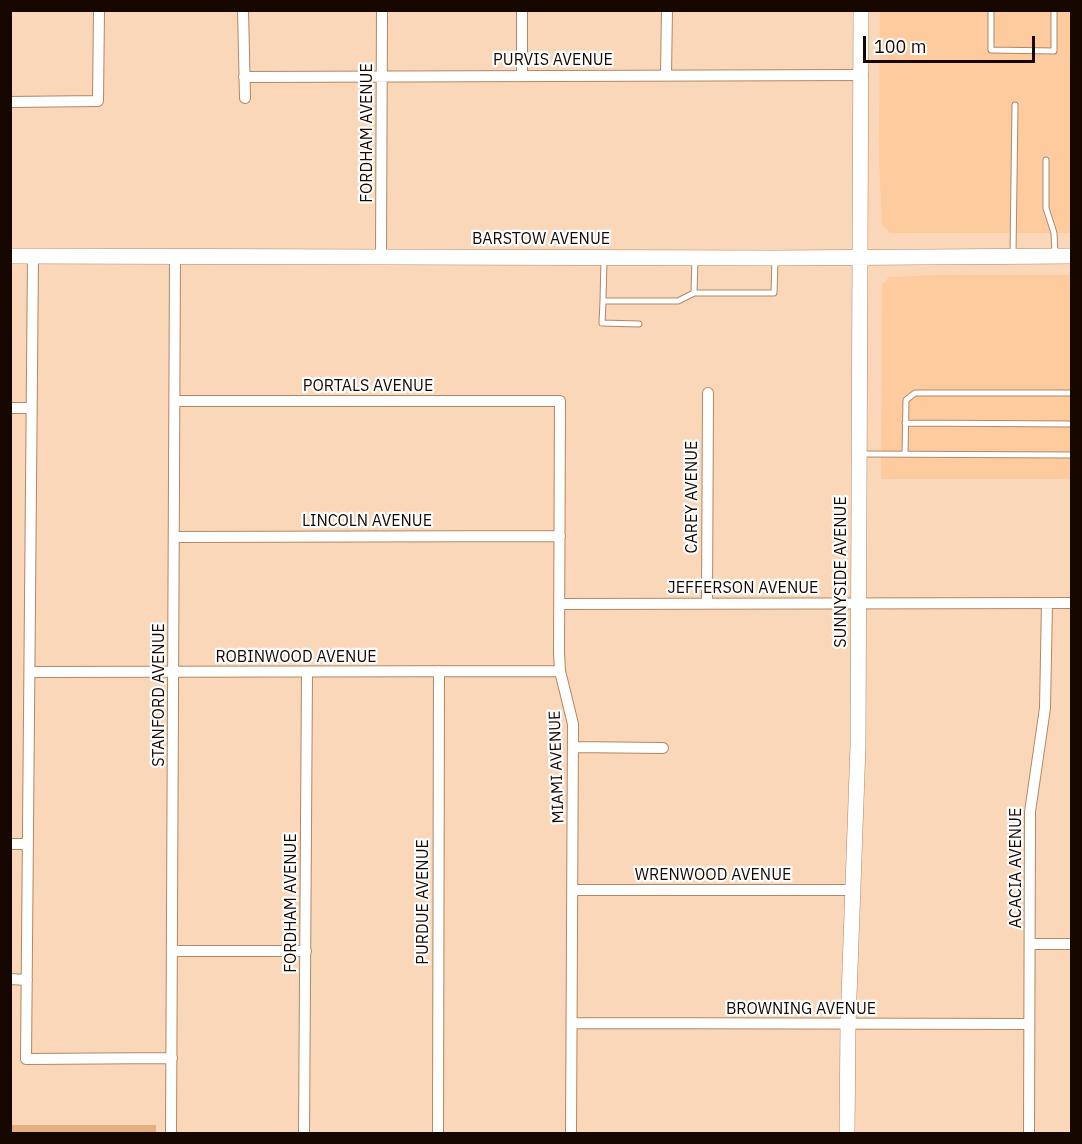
<!DOCTYPE html>
<style>
body{margin:0}
#map{position:relative;width:1082px;height:1144px;overflow:hidden;background:#fad7b8;font-family:"IBM Plex Sans",sans-serif}
canvas{display:block}
.frame{position:absolute;inset:0;border:12px solid #160800;pointer-events:none}
.scale{position:absolute;left:863px;top:36px;width:172px;height:27px;box-sizing:border-box;border:3px solid #160800;border-top:0;padding-left:8px;font-size:18px;line-height:21px;white-space:nowrap;color:#160800;-webkit-text-stroke:4px #fff;paint-order:stroke}
</style>
<div id="map">
<canvas width="1082" height="1144"></canvas>
<div class="frame"></div>
<div class="scale">100 m</div>
</div>
<script>
const g = document.querySelector('canvas').getContext('2d');
g.lineJoin = 'round';
function paint(path, color) {
  g.fillStyle = color;
  g.fill(path, 'evenodd');
}
function poly(rows) {
  const path = new Path2D();
  for (const r of rows) {
    path.moveTo(r[0], r[1]);
    for (let i = 2; i < r.length; i += 2) path.lineTo(r[i], r[i + 1]);
  }
  return path;
}
function strokePath(path, color, width, dash) {
  g.strokeStyle = color;
  g.lineWidth = width;
  g.lineCap = dash ? 'butt' : 'round';
  g.setLineDash(dash || []);
  g.stroke(path);
}
function label(font, color, halo, rows, align = 'center') {
  g.font = font + ' "IBM Plex Sans",sans-serif';
  g.lineWidth = 4.5;
  g.setLineDash([]);
  g.textBaseline = 'middle';
  g.strokeStyle = halo;
  g.fillStyle = color;
  for (const [text, x, y, turn = 0] of rows) {
    g.save();
    g.translate(x, y);
    g.rotate((+turn || 0) * Math.PI / 180);
    g.textAlign = isNaN(turn) ? turn : align;
    if (halo) g.strokeText(text, 0, 0);
    g.fillText(text, 0, 0);
    g.restore();
  }
}
paint(poly([
 [880,11,1071,11,1071,233,890,233,882,224,879,156],
 [937,275,1071,275,1071,479,881,479,882,285,889,277]
]), '#fdcb9e');
paint(poly([
 [11,1125,156,1125,156,1133,11,1133]
]), '#e4b081');
const service = poly([
 [991,10,991,50,1054,51,1054,10],
 [1046,160,1046,208,1054,233,1055,254],
 [1013,254,1015,105],
 [604,260,603,301,678,301,694,293,695,259],
 [694,293,774,293,775,261],
 [603,301,602,323,639,324],
 [905,423,1072,424],
 [861,454,1072,455],
 [905,454,906,400,915,393,1072,393]
]);
const minor = poly([
 [243,10,245,98],
 [522,10,522,75],
 [666,75,667,10],
 [244,77,863,75],
 [10,102,98,101,99,10],
 [33,256,26,1059,172,1058],
 [381,256,382,10],
 [175,401,560,401,559,653,560,671,573,724,571,1134],
 [10,408,31,408],
 [175,537,560,536],
 [707,602,708,393],
 [559,604,1072,603],
 [31,672,560,671],
 [573,747,663,748],
 [10,844,28,844],
 [573,890,853,890],
 [1031,944,1072,944],
 [173,951,306,951],
 [10,979,27,980],
 [573,1023,1029,1024],
 [171,1134,175,257],
 [304,1134,307,673],
 [438,1134,439,671],
 [1029,1134,1030,812,1045,708,1047,603]
]);
const secondary = poly([
 [10,256,775,258,1072,256],
 [847,1134,848,1024,858,746,861,10]
]);
strokePath(service, '#b18863', 7);
strokePath(minor, '#b18863', 12);
strokePath(secondary, '#b18863', 16);
strokePath(service, '#fff', 5);
strokePath(minor, '#fff', 10);
strokePath(secondary, '#fff', 15);
label('16px', '#160800', '#fff', [
 ["PURVIS AVENUE",553,60],
 ["FORDHAM AVENUE",367,133,-90],
 ["BARSTOW AVENUE",541,239],
 ["PORTALS AVENUE",368,386],
 ["CAREY AVENUE",692,497,-90],
 ["LINCOLN AVENUE",367,521],
 ["SUNNYSIDE AVENUE",841,572,-90],
 ["JEFFERSON AVENUE",743,588],
 ["ROBINWOOD AVENUE",296,657],
 ["STANFORD AVENUE",159,695,-90],
 ["MIAMI AVENUE",557,767,-92],
 ["ACACIA AVENUE",1016,868,-90],
 ["WRENWOOD AVENUE",713,875],
 ["PURDUE AVENUE",423,902,-90],
 ["FORDHAM AVENUE",291,903,-90],
 ["BROWNING AVENUE",801,1009]
]);
</script>
